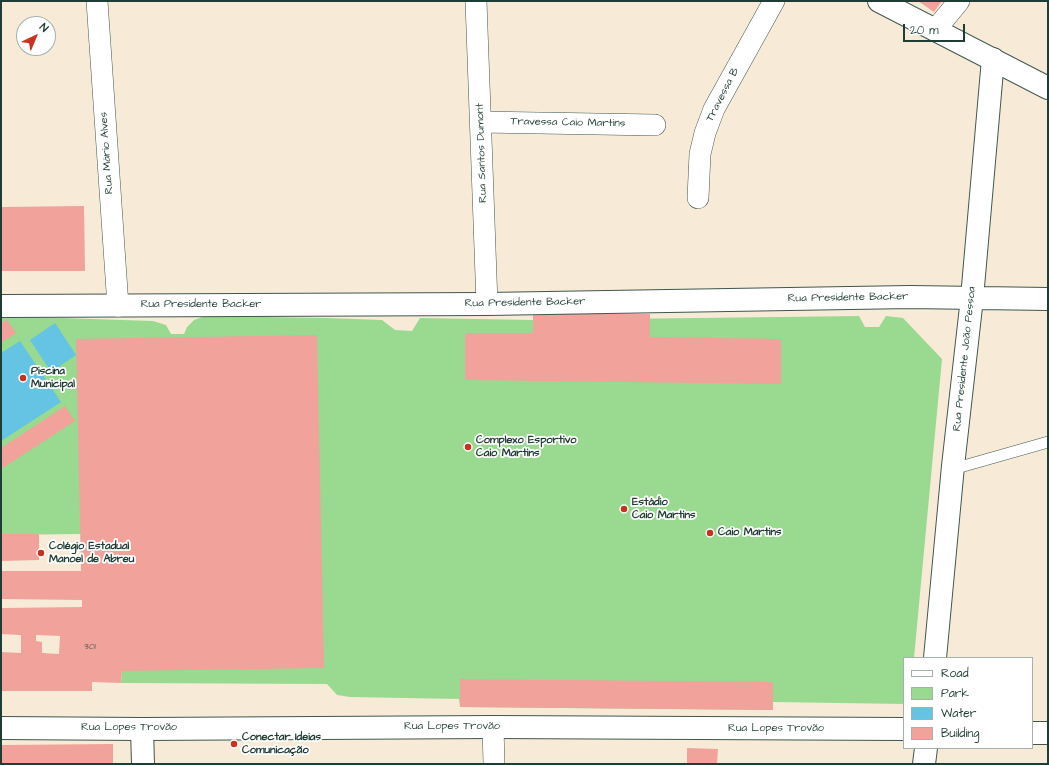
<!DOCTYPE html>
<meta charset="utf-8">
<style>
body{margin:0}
#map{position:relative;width:1049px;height:765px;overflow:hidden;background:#f7ebd8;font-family:"Architects Daughter",sans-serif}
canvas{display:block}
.frame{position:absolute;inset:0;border:2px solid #1f3d34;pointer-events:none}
.legend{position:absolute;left:903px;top:657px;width:130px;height:92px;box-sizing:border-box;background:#fff;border:1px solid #a5b1ae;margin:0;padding:5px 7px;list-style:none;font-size:12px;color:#1f3d34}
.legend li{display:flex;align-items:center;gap:8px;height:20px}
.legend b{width:20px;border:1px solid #a5b1ae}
.north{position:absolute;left:16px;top:16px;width:40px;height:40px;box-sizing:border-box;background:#fff;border:1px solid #a5b1ae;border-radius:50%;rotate:44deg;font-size:11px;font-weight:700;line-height:16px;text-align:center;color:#1f3d34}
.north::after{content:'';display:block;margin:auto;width:14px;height:18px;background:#c8321e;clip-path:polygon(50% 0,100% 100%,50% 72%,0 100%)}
.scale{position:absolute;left:903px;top:24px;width:62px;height:18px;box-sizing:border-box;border:2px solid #1f3d34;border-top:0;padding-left:5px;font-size:12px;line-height:14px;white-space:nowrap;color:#1f3d34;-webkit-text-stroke:3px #fff;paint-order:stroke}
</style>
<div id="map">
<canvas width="1049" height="765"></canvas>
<div class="frame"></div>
<ul class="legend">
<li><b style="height:5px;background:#fff"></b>Road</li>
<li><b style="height:11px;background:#99da90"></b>Park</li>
<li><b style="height:11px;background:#65c3e3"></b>Water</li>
<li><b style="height:11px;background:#f1a29a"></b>Building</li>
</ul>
<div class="north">N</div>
<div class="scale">20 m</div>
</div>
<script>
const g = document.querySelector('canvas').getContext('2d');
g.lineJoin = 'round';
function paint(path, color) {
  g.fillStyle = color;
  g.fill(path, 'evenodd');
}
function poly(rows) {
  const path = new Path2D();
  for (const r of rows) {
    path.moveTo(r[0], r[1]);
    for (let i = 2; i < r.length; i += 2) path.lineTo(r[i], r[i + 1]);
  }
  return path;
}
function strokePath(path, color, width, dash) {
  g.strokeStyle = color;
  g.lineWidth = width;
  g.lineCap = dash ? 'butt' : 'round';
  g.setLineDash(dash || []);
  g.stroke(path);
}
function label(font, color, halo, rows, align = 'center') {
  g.font = font + ' "Architects Daughter",sans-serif';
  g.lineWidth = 3.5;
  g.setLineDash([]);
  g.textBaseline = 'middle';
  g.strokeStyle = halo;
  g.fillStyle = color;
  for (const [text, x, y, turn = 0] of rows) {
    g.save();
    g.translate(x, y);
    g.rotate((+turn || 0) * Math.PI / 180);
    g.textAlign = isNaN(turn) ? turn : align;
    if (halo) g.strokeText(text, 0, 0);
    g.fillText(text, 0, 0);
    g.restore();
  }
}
paint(poly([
 [1,316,153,321,166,325,171,334,184,334,187,327,194,320,205,316,326,318,382,320,395,330,412,331,420,318,534,320,859,316,865,327,879,327,886,316,903,318,942,359,914,658,904,658,904,704,773,702,773,710,460,707,459,699,350,697,337,695,327,684,121,683,122,671,83,640,81,534,1,535]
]), '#99da90');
paint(poly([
 [55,323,76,355,51,372,30,340],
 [20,341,61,402,1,441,1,353]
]), '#65c3e3');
paint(poly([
 [918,1,942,1,934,12],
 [84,206,85,271,1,271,1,207],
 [533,313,650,314,650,337,781,339,781,384,465,380,465,333,533,333],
 [7,320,16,333,1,343,1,323],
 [317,335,324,668,122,671,121,683,92,682,92,691,1,691,1,652,21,653,21,635,1,634,1,608,82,607,82,600,1,599,1,571,81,571,76,339],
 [36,635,60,636,59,654,42,653,42,642,36,641],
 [65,406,75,421,1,469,1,448],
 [1,534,39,534,39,560,1,561],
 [460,679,773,682,773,710,460,707],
 [113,744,113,764,1,764,1,745],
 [687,748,718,749,717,764,687,764]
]), '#f1a29a');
const service = poly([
 [953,469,1048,442]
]);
const minor = poly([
 [97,1,118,306],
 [476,1,487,304],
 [936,29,959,1],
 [481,122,655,125],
 [698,198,700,154,705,133,714,109,774,1],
 [493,727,494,764]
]);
const tertiary = poly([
 [1,306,487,304,910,297,1048,299],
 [935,658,953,466,972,298,993,59],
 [142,729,143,764],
 [924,764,926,748]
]);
const secondary = poly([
 [879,1,1048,88],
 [1,728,142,729,493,727,904,729],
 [1032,733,1048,733]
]);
strokePath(service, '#3f574d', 12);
strokePath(minor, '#3f574d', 22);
strokePath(tertiary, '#3f574d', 24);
strokePath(secondary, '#3f574d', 24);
strokePath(service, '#fff', 11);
strokePath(minor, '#fff', 21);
strokePath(tertiary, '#fff', 22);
strokePath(secondary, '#fff', 22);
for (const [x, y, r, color] of [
 [23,378,4,"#c8321e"],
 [468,447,4,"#c8321e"],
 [624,509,4,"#c8321e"],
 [710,533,4,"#c8321e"],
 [41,553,4,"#c8321e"],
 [234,744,4,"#c8321e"]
]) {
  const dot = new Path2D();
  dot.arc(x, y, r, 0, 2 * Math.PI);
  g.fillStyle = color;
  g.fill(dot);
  strokePath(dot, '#fff', 1.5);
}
label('9px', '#54564e', null, [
 ["301",90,647]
]);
label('11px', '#1f3d34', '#fff', [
 ["Travessa B",723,95,-63],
 ["Travessa Caio Martins",568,123,1],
 ["Rua Mário Alves",107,153,-94],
 ["Rua Santos Dumont",482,153,-92],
 ["Rua Presidente Backer",848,298,-1],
 ["Rua Presidente Backer",525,303,-1],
 ["Rua Presidente Backer",201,305],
 ["Rua Presidente João Pessoa",965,359,-84],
 ["Rua Lopes Trovão",452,727],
 ["Rua Lopes Trovão",129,728],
 ["Rua Lopes Trovão",776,729]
]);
label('bold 11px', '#1f3d34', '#fff', [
 ["Piscina",31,372],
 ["Municipal",31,385],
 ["Complexo Esportivo",476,441],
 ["Caio Martins",476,454],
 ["Estádio",632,503],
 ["Caio Martins",632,516],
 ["Caio Martins",718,533],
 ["Colégio Estadual",49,547],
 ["Manoel de Abreu",49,560],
 ["Conectar Ideias",242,738],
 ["Comunicação",242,751]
], 'left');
</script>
